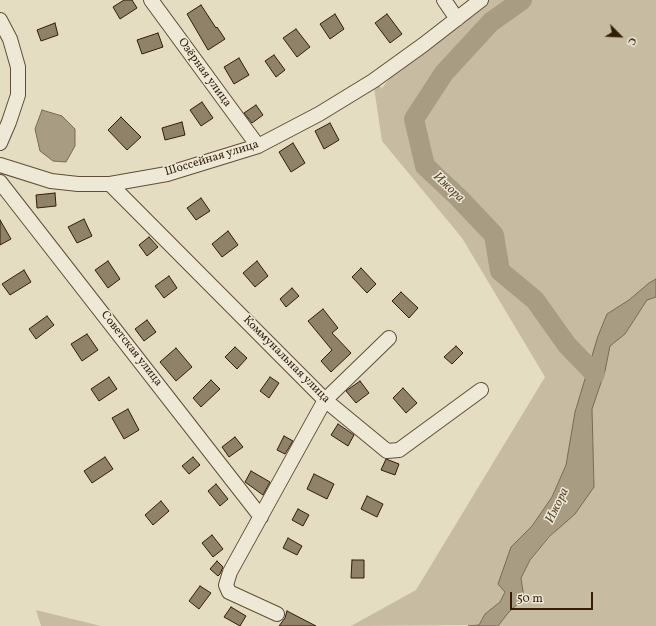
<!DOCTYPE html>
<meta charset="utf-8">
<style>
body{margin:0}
#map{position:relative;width:656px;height:626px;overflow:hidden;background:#e5ddc1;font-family:Vollkorn,serif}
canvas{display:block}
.north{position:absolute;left:600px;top:16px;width:40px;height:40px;-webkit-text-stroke:3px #eee9d7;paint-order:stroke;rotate:114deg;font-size:11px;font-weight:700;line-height:16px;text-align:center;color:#331d09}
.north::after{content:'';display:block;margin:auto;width:14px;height:18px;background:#331d09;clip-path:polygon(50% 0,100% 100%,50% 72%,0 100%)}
.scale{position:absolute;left:510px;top:592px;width:83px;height:18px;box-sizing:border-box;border:2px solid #331d09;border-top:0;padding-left:5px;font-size:12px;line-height:14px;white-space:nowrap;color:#331d09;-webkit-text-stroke:3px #eee9d7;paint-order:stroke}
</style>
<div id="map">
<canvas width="656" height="626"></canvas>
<div class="north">С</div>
<div class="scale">50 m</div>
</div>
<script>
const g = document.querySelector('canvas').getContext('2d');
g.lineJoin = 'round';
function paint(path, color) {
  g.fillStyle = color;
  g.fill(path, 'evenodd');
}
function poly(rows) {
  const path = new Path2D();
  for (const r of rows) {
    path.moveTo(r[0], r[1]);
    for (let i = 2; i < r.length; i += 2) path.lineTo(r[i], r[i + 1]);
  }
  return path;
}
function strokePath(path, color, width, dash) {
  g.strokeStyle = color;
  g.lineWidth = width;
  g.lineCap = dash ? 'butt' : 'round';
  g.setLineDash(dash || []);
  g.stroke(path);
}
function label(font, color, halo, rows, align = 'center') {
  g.font = font + ' Vollkorn,serif';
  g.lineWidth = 3;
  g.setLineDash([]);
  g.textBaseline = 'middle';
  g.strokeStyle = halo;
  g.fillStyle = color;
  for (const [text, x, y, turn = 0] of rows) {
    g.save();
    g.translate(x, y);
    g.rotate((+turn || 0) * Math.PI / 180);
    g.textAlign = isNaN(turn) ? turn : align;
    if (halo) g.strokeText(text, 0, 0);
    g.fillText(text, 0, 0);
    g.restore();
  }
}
paint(poly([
 [484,0,656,0,656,279,649,283,629,300,607,314,598,336,575,412,566,465,552,497,532,526,511,547,505,592,500,602,485,614,479,625,351,626,416,590,545,377,462,238,382,141,373,81,382,88,393,74],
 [656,297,656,626,498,626,508,613,524,598,521,578,530,560,594,487,592,409,605,371,610,346,625,334,647,300],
 [36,610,101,626,41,626]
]), '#c7bca2');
const water = poly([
 [42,110,62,116,75,129,75,146,66,162,53,161,40,151,35,129,42,110],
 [656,279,656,297,647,300,625,334,610,346,605,371,592,409,594,487,575,514,550,536,530,560,521,578,524,598,508,613,498,626,468,626,479,625,485,614,500,602,505,592,498,584,511,547,532,526,552,497,566,465,575,412,598,336,607,314,629,300,649,283,656,279]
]);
paint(water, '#a89c82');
strokePath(water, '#796952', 1);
strokePath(poly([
 [522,0,491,22,444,73,414,119,425,166,458,197,494,235,500,271,535,300,567,345,595,374]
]), '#a89c82', 20);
const building = poly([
 [124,0,132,0,137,8,120,19,113,7,124,0],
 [201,5,216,28,217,27,225,39,208,50,187,14,201,5],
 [335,14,344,29,330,39,320,24,335,14],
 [387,14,402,34,390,43,375,23,387,14],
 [55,23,58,35,41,41,37,30,55,23],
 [296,29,310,47,297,57,283,38,296,29],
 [158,33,163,47,142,54,137,40,158,33],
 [274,55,285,70,276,77,265,61,274,55],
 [239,58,249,75,234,84,224,67,239,58],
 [202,102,213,118,201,126,190,110,202,102],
 [256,105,263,115,252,123,244,113,256,105],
 [121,117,141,137,127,150,108,130,121,117],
 [182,122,185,135,165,140,162,128,182,122],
 [330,123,339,140,324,149,315,131,330,123],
 [293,143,305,163,291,172,279,152,293,143],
 [55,193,56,206,37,208,36,195,55,193],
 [201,198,210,211,196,220,187,208,201,198],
 [84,219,92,236,77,243,68,227,84,219],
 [0,220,11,239,0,245,0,220],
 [228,231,238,245,222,257,212,244,228,231],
 [149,237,158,247,147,256,139,245,149,237],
 [108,261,120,279,108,288,95,270,108,261],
 [257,261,268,276,255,287,243,273,257,261],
 [361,268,376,284,367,293,352,277,361,268],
 [24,270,31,282,10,295,2,284,24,270],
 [169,276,177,288,164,298,155,286,169,276],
 [292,288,299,296,286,307,280,299,292,288],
 [401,292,418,308,409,318,392,301,401,292],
 [323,309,338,328,332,333,351,353,331,372,321,361,332,350,308,321,323,309],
 [47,316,54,325,36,339,29,329,47,316],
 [147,320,156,332,144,341,135,329,147,320],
 [87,334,98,350,82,361,71,344,87,334],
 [456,346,463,353,452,364,444,357,456,346],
 [235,347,247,358,237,369,225,357,235,347],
 [176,348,192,367,176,381,160,362,176,348],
 [109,377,117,389,99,401,91,389,109,377],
 [270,377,279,383,269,398,260,391,270,377],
 [211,380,220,389,201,407,193,398,211,380],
 [360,381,369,393,356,403,346,391,360,381],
 [403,388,417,403,406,413,393,398,403,388],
 [128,409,139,430,124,439,112,418,128,409],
 [338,424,354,435,348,446,331,435,338,424],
 [284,436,293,441,285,454,277,450,284,436],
 [235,437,243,447,229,457,222,447,235,437],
 [105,457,113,469,92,483,84,471,105,457],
 [193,457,200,465,189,474,182,466,193,457],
 [386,459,399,464,395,475,381,470,386,459],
 [251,471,270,482,263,495,245,482,251,471],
 [314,474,334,484,327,499,307,489,314,474],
 [216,484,228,499,220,506,208,491,216,484],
 [367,496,383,504,377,517,361,509,367,496],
 [161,501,169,511,153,525,145,515,161,501],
 [298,509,309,515,303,526,292,520,298,509],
 [212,535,223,549,213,557,202,543,212,535],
 [288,538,302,546,297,555,283,548,288,538],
 [352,560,364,560,364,578,351,578,352,560],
 [217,561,223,567,220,574,218,576,210,569,217,561],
 [200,586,211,593,199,609,189,601,200,586],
 [231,607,246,616,240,626,224,617,231,607],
 [287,611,316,626,279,626,285,618,287,611]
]);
paint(building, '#908169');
strokePath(building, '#331d09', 1);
const minor = poly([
 [151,0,258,146],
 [444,0,457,19],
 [0,20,10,39,18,67,18,95,9,122,0,143],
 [0,165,51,181,78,184,110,184,167,174,258,146,319,114,373,81,423,45,481,0],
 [0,182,261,517],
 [110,184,325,400,387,451,399,450,481,390],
 [277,614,229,592,226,585,230,572,325,400,389,338]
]);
strokePath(minor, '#604d37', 16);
strokePath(minor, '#eee9d7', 14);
label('12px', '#331d09', '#eee9d7', [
 ["Озёрная улица",204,73,54],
 ["Шоссейная улица",212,159,-17],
 ["Советская улица",131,349,52],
 ["Коммунальная улица",286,360,45]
]);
label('italic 13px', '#5c4933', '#eee9d7', [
 ["Ижора",448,188,43],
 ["Ижора",558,506,-64]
]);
</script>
